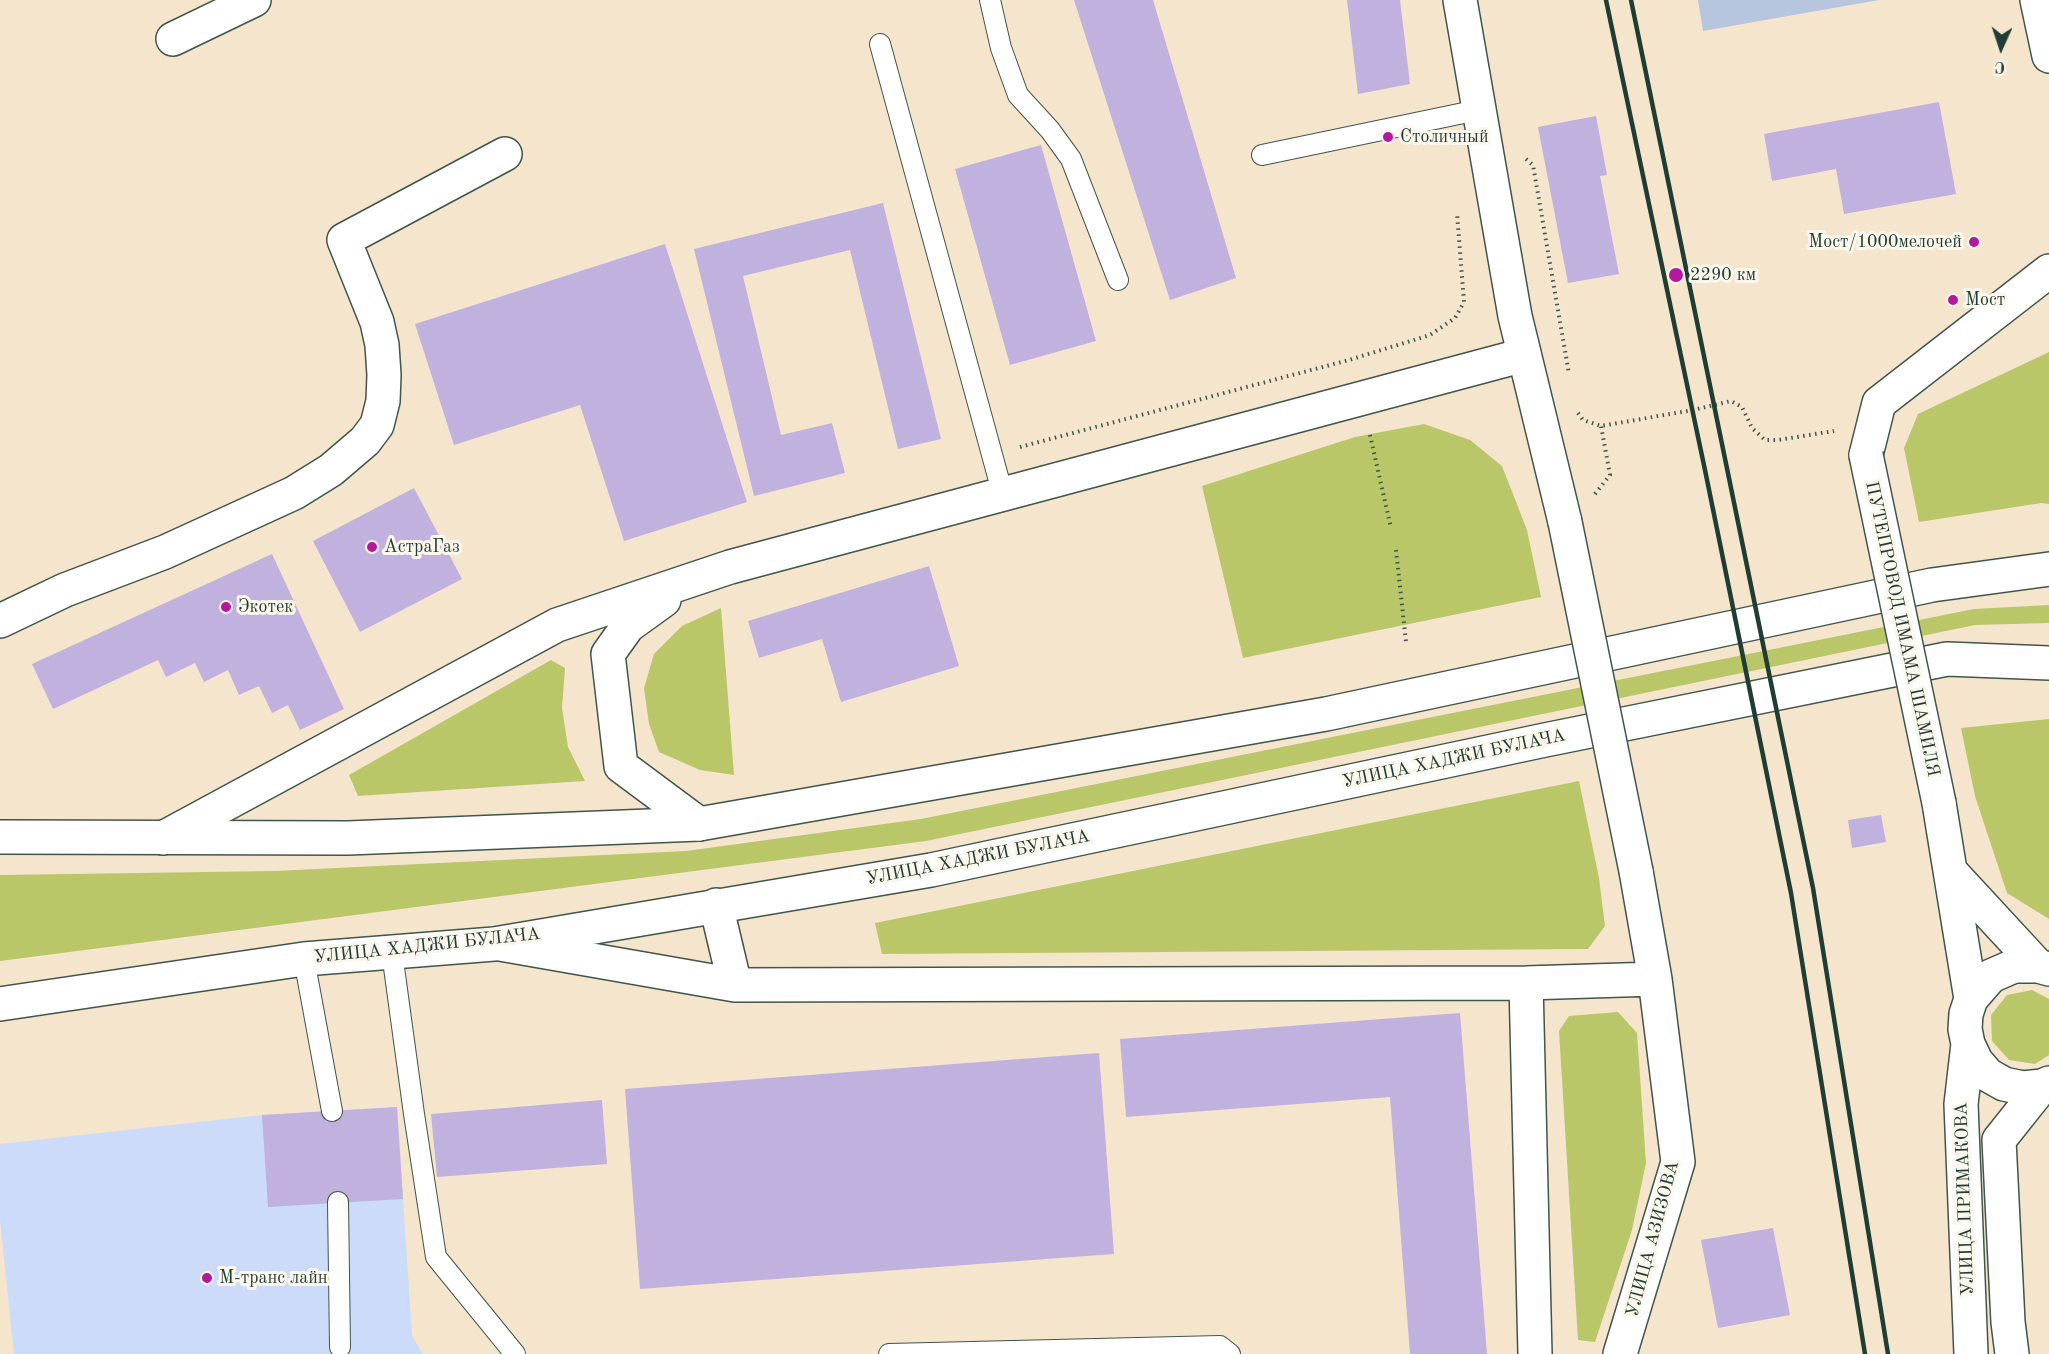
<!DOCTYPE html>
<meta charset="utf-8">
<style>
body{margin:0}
#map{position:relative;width:2049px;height:1354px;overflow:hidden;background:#f5e5cc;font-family:"Old Standard TT",serif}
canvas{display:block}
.north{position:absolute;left:1971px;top:18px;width:60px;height:60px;-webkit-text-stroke:4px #fbf7ec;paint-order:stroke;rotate:183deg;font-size:16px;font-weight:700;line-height:24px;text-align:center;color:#1f3d34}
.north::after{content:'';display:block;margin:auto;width:21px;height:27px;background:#1f3d34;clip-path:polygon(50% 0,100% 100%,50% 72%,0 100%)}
</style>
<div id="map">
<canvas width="2049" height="1354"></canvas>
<div class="north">С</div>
</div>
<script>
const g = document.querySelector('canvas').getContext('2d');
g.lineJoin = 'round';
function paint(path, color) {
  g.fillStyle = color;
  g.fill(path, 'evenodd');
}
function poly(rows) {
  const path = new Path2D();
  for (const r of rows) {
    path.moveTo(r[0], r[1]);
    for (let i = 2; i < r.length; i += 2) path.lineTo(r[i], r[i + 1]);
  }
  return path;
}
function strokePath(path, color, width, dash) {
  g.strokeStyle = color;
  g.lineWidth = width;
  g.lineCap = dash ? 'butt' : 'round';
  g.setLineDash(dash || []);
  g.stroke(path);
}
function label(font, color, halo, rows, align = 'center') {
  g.font = font + ' "Old Standard TT",serif';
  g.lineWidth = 6;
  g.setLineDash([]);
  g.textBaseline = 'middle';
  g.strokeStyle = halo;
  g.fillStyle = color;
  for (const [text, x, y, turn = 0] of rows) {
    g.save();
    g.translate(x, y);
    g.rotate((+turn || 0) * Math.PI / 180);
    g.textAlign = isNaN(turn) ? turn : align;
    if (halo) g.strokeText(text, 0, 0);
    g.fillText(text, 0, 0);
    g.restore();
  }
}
paint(poly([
 [397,1107,412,1336,423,1354,14,1354,0,1220,0,1144,262,1115]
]), '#ccdbf9');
paint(poly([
 [1698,0,1879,0,1703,31]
]), '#b8c5de');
paint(poly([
 [2049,352,2049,504,2041,503,1919,522,1904,448,1918,414],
 [1424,424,1470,440,1502,466,1527,530,1541,597,1243,658,1202,486,1355,437],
 [2049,605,2049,623,1975,625,926,841,0,961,0,875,275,871,686,851,921,819,1974,609],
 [721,608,734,775,700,770,659,752,649,724,644,688,654,654,682,626],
 [551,660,565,668,562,708,568,747,585,781,358,796,349,775],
 [2049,719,2049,919,2007,893,1975,796,1961,728],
 [1579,781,1599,878,1605,926,1588,949,882,954,875,923],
 [2032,990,2049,999,2049,1055,2035,1064,2009,1060,1992,1041,1991,1015,2007,995],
 [1618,1012,1637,1033,1646,1163,1632,1230,1595,1342,1578,1340,1559,1031,1569,1016]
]), '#b9c769');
paint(poly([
 [1074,0,1153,0,1236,278,1170,300],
 [1347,0,1400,0,1410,84,1358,94],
 [1939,102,1956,194,1844,214,1836,169,1772,181,1764,134],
 [1596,116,1607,175,1600,176,1619,274,1568,283,1538,127],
 [1041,145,1096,341,1010,365,955,169],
 [883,203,941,439,898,449,850,250,743,276,781,435,832,423,845,473,754,496,694,249],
 [665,244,747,502,624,541,580,405,454,445,415,324],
 [414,488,462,579,360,632,313,541],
 [272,554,344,709,300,730,288,705,272,713,259,686,239,695,228,670,204,682,195,663,166,677,158,660,53,709,32,664],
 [929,566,959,666,841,702,822,639,759,658,748,621],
 [1881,815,1886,842,1852,848,1848,820],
 [1460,1013,1487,1354,1410,1354,1390,1097,1126,1117,1120,1039],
 [1099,1053,1114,1254,640,1289,625,1089],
 [602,1100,607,1164,437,1177,431,1114],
 [397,1107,403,1199,268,1207,262,1115],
 [1773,1228,1790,1315,1718,1328,1701,1240]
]), '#c1b1de');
const lane = poly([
 [990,0,1001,48,1018,95,1050,130,1071,159,1118,280],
 [880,44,1003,495],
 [1262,155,1478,110],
 [392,953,414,1114,436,1257,515,1354],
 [304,959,332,1111],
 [338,1202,340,1347],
 [889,1354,1220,1346,1230,1354]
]);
const street = poly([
 [173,39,254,0],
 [664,600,628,626,608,654,621,766,699,824],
 [0,621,65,590,165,552,294,493,331,470,365,441,377,425,383,401,384,375,382,345,377,322,344,240,505,154],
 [163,838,557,625,730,567,1524,355]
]);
const secondary = poly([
 [1460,0,1515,316,1565,522],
 [2037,0,2049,56],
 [1866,455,1879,403,2049,271],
 [1939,803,1971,999],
 [1952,873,2038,966],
 [716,905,735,985],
 [500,944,735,985,1526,983,1655,979],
 [2049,969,2038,966,2014,966,1991,976,1971,999,1966,1014,1965,1029,1968,1044,1976,1061,1988,1075,2004,1084,2023,1088,2042,1086,2049,1083],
 [1526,983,1535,1354],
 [1968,1044,1961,1104,1971,1354],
 [1620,1354,1678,1162,1655,979,1636,871],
 [2012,1354,2008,1322,1999,1140,2042,1086]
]);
const primary = poly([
 [0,837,348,838,699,824,1326,714,1932,585,2049,569],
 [0,1004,304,959,494,944,931,870,1545,740,1947,659,2049,663]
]);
strokePath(lane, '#3f564b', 22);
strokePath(street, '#3f564b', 36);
strokePath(secondary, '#3f564b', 36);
strokePath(primary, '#3f564b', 36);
strokePath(poly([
 [1526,159,1533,165,1569,374],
 [1578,413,1583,420,1601,426,1693,410,1731,401,1742,407,1752,428,1765,440,1778,440,1834,431],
 [1370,435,1391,528],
 [1020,447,1349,360,1430,335,1455,318,1464,302,1457,213],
 [1595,494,1610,475,1601,426],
 [1396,550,1406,642]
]), '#3f564b', 4, [1.5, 4.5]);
strokePath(lane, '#fff', 20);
strokePath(street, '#fff', 33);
strokePath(secondary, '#fff', 33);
strokePath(primary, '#fff', 33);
strokePath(poly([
 [1606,0,1705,470,1791,893,1865,1354],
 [1631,0,1813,888,1888,1354]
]), '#1f3d34', 4.5);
const secondaryBridge = poly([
 [1866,455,1939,803],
 [1565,522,1636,871]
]);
strokePath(secondaryBridge, '#3f564b', 36, []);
strokePath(secondaryBridge, '#fff', 33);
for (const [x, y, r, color] of [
 [1388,137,6,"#b5179e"],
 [1974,242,6,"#b5179e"],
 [1676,275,8,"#b5179e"],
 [1953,300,6,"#b5179e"],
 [372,547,6,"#b5179e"],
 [226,607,6,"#b5179e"],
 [207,1278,6,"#b5179e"]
]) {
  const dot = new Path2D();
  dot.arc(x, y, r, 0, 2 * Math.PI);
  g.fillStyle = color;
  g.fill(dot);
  strokePath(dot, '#fbf7ec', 2);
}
label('18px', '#1f3d34', '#fbf7ec', [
 ["Столичный",1400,137],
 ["Мост/1000мелочей",1962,242,"right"],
 ["2290 км",1690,275],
 ["Мост",1965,300],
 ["АстраГаз",384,547],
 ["Экотек",238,607],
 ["М-транс лайн",219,1278]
], 'left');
label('18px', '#1f3d34', '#fbf7ec', [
 ["ПУТЕПРОВОД ИМАМА ШАМИЛЯ",1902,629,78],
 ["УЛИЦА ХАДЖИ БУЛАЧА",1454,759,-12],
 ["УЛИЦА ХАДЖИ БУЛАЧА",978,858,-11],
 ["УЛИЦА ХАДЖИ БУЛАЧА",427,946,-6],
 ["УЛИЦА ПРИМАКОВА",1965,1199,-92],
 ["УЛИЦА АЗИЗОВА",1653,1239,-75]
]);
</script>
